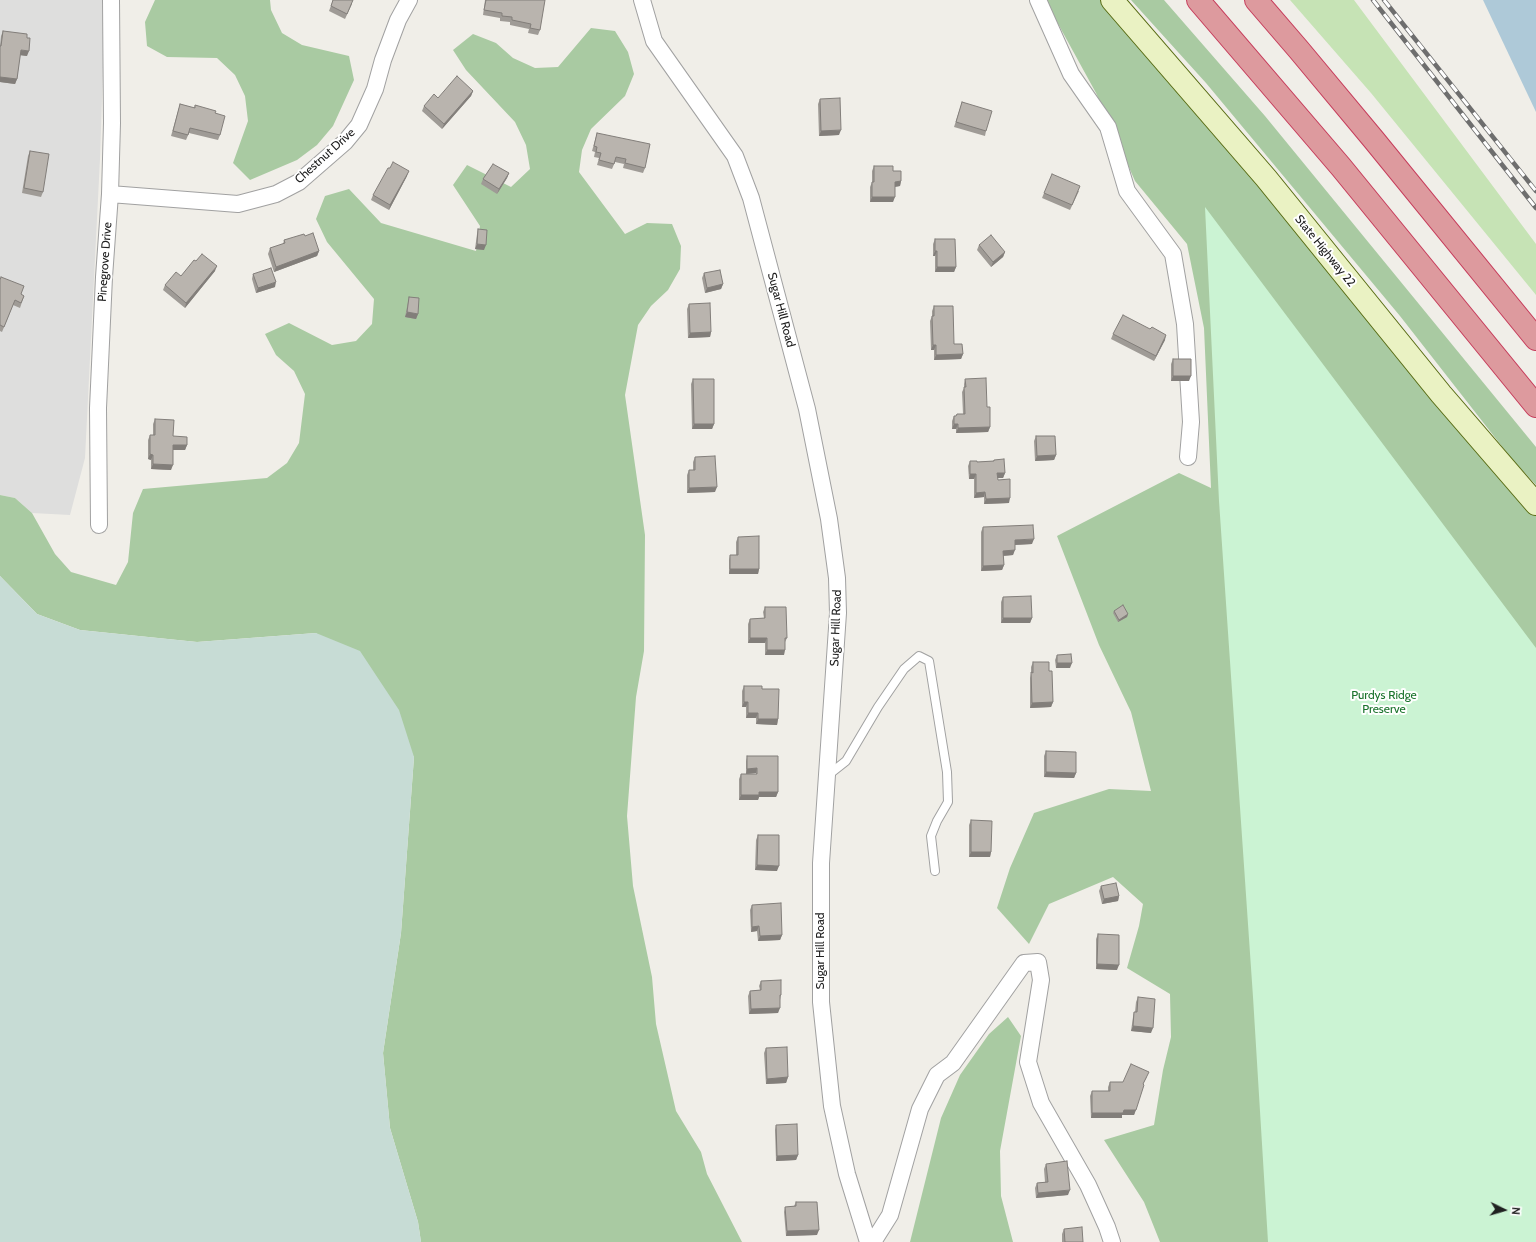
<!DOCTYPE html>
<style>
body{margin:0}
#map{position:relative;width:1536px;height:1242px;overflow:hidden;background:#f0eee8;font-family:Cabin,sans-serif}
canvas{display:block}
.north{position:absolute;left:1484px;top:1190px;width:40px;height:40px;-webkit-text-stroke:3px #fff;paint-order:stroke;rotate:95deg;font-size:11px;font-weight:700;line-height:16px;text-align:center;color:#202020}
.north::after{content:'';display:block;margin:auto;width:14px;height:18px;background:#202020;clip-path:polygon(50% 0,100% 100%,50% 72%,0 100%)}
</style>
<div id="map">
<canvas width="1536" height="1242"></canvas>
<div class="north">N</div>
</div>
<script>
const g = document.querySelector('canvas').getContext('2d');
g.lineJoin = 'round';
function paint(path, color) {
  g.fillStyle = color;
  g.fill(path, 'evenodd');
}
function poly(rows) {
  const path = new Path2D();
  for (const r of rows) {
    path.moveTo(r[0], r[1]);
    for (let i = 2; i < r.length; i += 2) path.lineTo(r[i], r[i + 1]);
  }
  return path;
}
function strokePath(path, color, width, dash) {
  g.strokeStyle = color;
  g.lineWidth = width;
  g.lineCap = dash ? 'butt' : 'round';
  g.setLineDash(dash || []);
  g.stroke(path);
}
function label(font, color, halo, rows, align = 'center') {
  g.font = font + ' Cabin,sans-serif';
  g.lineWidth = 4;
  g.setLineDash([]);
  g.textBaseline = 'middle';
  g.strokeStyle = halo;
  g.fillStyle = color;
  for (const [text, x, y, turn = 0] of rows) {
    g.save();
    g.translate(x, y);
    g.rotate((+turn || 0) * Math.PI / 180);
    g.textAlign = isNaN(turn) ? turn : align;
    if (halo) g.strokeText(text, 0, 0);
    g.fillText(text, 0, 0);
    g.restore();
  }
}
paint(poly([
 [0,0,102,0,104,36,100,159,85,458,70,515,32,513,15,498,0,495]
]), '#dededd');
paint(poly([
 [1290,0,1354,0,1536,244,1536,295,1371,93]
]), '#c6e3b5');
paint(poly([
 [155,0,270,0,271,10,282,33,302,45,349,56,354,80,333,126,317,145,297,160,250,180,233,163,248,121,245,96,235,75,217,58,167,57,147,46,145,22],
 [1045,0,1104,0,1536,510,1536,1242,1160,1242,1144,1202,1104,1140,1154,1125,1163,1070,1171,1037,1170,994,1127,968,1139,926,1143,904,1113,877,1049,904,1029,944,997,908,1010,868,1034,813,1109,789,1151,791,1131,712,1099,645,1057,536,1179,473,1211,488,1204,328,1187,244,1135,181,1096,93],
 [1131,0,1164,0,1265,116,1536,447,1536,485,1511,458,1400,316,1206,83],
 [591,28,615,31,628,52,634,74,625,96,591,129,582,150,579,172,625,234,647,223,672,224,681,246,680,269,668,290,651,306,638,325,625,395,645,535,644,651,636,697,627,816,633,886,652,977,656,1024,676,1111,701,1152,707,1174,742,1242,421,1242,418,1222,390,1128,383,1053,401,933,414,757,316,633,197,642,80,630,37,614,0,576,0,495,15,498,32,513,55,554,71,572,116,585,128,562,133,513,143,489,267,478,287,463,299,443,305,394,294,371,276,355,265,334,289,323,332,345,356,341,372,324,374,299,327,242,316,219,325,196,349,189,381,223,476,251,480,226,453,185,467,165,511,187,530,169,526,145,515,122,466,70,453,50,473,34,496,43,513,58,535,68,558,67],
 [1008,1017,1021,1036,1000,1151,1001,1196,1013,1242,910,1242,941,1118,960,1075,989,1034]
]), '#a9caa2');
paint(poly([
 [0,576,37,614,80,630,197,642,316,633,360,651,399,710,414,757,401,933,383,1053,390,1128,418,1222,421,1242,0,1242]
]), '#c7dcd5');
paint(poly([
 [1205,207,1536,648,1536,1242,1268,1242,1253,997,1219,501]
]), '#cbf3d3');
paint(poly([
 [1483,0,1536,0,1536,112]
]), '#aec9d8');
const service = poly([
 [827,776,846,761,878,707,904,669,919,656,929,661,947,772,948,802,937,821,931,836,935,871]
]);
const minor = poly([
 [642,0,654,41,735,156,751,198,807,409,829,519,837,578,838,613,821,863,821,1002,832,1106,847,1174,868,1242],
 [1038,0,1071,74,1108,127,1127,191,1173,254,1185,324,1191,422,1188,457],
 [110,194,238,204,276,194,299,182,345,142,359,125,375,89,383,60,398,20,409,0],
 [99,525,98,408,104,277,110,194,112,123,111,0],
 [873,1242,890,1215,920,1109,937,1075,953,1063,1024,963,1038,962,1041,980,1028,1062,1041,1103,1088,1185,1107,1227,1112,1242]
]);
const secondary = poly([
 [1112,0,1266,178,1441,394,1536,504]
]);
const motorway = poly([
 [1198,0,1341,167,1536,406],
 [1256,0,1299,50,1374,140,1536,339]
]);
strokePath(service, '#a1a1a1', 10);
strokePath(minor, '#a1a1a1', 18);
strokePath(secondary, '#586c13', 24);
strokePath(motorway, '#c63c5b', 24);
strokePath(service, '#fff', 8);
strokePath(minor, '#fff', 16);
strokePath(secondary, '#eaf2c3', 22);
strokePath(motorway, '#dd9a9e', 22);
const rail = poly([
 [1373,0,1536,208],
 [1384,0,1536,191]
]);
strokePath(rail, '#6e6e6e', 4.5);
strokePath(rail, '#fff', 3, [9]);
paint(poly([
 [333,0,352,4,345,19,329,11],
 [485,0,541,0,540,30,538,35,528,33,529,29,510,25,510,22,500,21,500,18,483,15],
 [3,31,27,56,20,55,17,79,15,84,0,82,0,46,1,36],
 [473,91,471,96,442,129,422,111,424,106,438,98],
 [820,99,839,135,819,136,818,104],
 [962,102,986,131,985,136,954,127],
 [180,104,194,108,195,105,215,113,220,135,218,140,189,133,186,140,171,136],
 [597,133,645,168,643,173,623,168,624,164,615,162,612,169,597,165,599,158,594,157,595,152,592,151],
 [30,151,43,192,41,197,22,193,28,156],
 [874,166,893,171,901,181,900,186,895,187,893,202,870,202,870,187,872,182,872,171],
 [509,173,507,178,497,194,481,184,483,179],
 [407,176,389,210,371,200,373,195],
 [1079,191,1070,210,1042,198,1044,193],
 [478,229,484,250,475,249,477,234],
 [305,236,319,251,317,256,274,272,268,254,270,248,283,244,284,240],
 [935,239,956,267,954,272,935,272,935,256,933,256,933,244],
 [979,245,1005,252,1003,257,991,267,977,250],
 [196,261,215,271,185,308,163,290,165,285,181,276],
 [704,273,723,284,721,289,705,293,702,278],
 [253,274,275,287,256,293,252,279],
 [0,280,24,296,20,308,13,305,2,332,0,331],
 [409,297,418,314,416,319,405,317],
 [689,304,711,332,710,337,688,338,687,309],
 [934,306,954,344,963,354,961,359,934,360,934,350,931,350,930,321,932,316,932,311],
 [1113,334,1165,340,1154,361,1111,339],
 [1173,359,1189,381,1171,381,1171,364],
 [693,379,714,424,712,429,692,429,691,384],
 [965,379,987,407,990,427,988,432,956,433,956,429,952,429,952,421,954,416,956,416,957,414,963,414,962,392,964,388,964,384],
 [155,419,173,436,187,445,185,450,173,450,171,470,151,469,151,460,148,459,148,440,150,435,153,435,153,424],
 [1036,436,1056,455,1054,460,1035,461,1034,441],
 [695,457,715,492,687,493,687,475,689,470,693,470,693,462],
 [994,460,1005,473,1003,478,997,478,998,480,1009,503,984,504,984,497,974,498,974,479,969,479,968,466,970,461,977,462,993,461],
 [983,527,1032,544,1015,545,1013,555,1003,556,1004,565,1002,570,981,571,981,532],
 [738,537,759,569,758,574,729,574,729,560,730,555,736,555,736,542],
 [1003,597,1032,618,1030,623,1001,623,1001,602],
 [765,607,787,638,785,642,784,655,765,655,765,643,748,643,748,624,750,619,764,618,763,612],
 [1114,611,1128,614,1127,617,1118,622,1113,613],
 [1057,655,1070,668,1056,668,1055,660],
 [1033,662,1049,671,1053,702,1051,707,1030,708,1030,678,1031,673,1031,667],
 [744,686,762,689,778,719,777,725,756,724,756,718,746,718,746,707,742,707,742,691],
 [1046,751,1076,773,1074,778,1044,777,1044,756],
 [747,756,778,792,776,797,759,797,758,800,739,800,739,779,741,774,756,774,756,773,746,774,746,761],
 [971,820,991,852,990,857,969,857,969,825],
 [758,835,777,871,755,870,756,840],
 [1101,886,1119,896,1118,901,1102,904,1099,891],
 [752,905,782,935,780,940,758,941,757,931,751,932,750,910],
 [1098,934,1117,970,1096,969,1096,939],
 [761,981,781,995,780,1000,778,1013,749,1014,748,996,750,991,760,990,759,986],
 [1138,997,1151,1033,1131,1031,1133,1017,1134,1012,1135,1012,1136,1002],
 [766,1048,788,1077,786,1083,766,1084,764,1053],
 [1147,1077,1143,1084,1134,1115,1122,1115,1122,1118,1091,1118,1090,1096,1092,1091,1108,1091,1108,1087,1110,1082,1123,1082],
 [776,1125,798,1155,796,1160,776,1161,775,1130],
 [1046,1164,1068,1195,1036,1198,1035,1188,1037,1183,1045,1182,1044,1169],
 [796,1202,817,1235,786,1236,784,1212,785,1207,794,1206],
 [1064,1229,1083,1242,1062,1242,1062,1234]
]), '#9f9b96');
paint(poly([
 [21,50,29,51,27,56,19,55],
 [0,77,17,79,15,84,0,82],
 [473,91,471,96,442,129,444,124],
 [841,130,839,135,819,136,821,131],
 [409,171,407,176,389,210,390,205],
 [509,173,507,178,497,194,499,189],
 [901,181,900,186,893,187,895,182],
 [872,197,895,197,893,202,870,202],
 [477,244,486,245,484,250,475,249],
 [319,251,317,256,274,272,276,267],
 [935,251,937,251,935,256,933,256],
 [1005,252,1003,257,991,267,993,262],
 [217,266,215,271,185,308,186,303],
 [937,267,956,267,954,272,935,272],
 [276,282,275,287,256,293,258,288],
 [723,284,721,289,705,293,707,288],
 [407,312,418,314,416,319,405,317],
 [711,332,710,337,688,338,690,333],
 [1166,335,1165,340,1154,361,1156,356],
 [933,345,936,345,934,350,931,350],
 [963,354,961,359,934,360,936,355],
 [1173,376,1191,376,1189,381,1171,381],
 [694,424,714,424,712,429,692,429],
 [954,424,958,424,956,429,952,429],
 [990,427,988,432,956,433,958,428],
 [173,445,187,445,185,450,171,450],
 [150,454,153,455,151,460,148,459],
 [1056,455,1054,460,1035,461,1037,456],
 [153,464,173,465,171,470,151,469],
 [997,473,1005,473,1003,478,995,478],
 [970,474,976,474,974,479,969,479],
 [717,487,715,492,687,493,689,488],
 [985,492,984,497,974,498,976,493],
 [1010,498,1009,503,984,504,986,499],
 [1034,539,1032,544,1013,545,1015,540],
 [1015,550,1013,555,1001,556,1003,551],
 [1004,565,1002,570,981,571,983,566],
 [730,569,759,569,758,574,729,574],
 [1128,614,1127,617,1118,622,1119,620],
 [1003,618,1032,618,1030,623,1001,623],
 [750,638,767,638,765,643,748,643],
 [767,650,785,650,784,655,765,655],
 [1057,663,1072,663,1070,668,1056,668],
 [744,702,748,702,746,707,742,707],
 [1053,702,1051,707,1030,708,1032,703],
 [748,713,758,713,756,718,746,718],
 [758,719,778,719,777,725,756,724],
 [757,768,756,773,746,774,747,769],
 [1046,772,1076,773,1074,778,1044,777],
 [759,792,778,792,776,797,759,797,758,800,739,800,741,795],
 [971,852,991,852,990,857,969,857],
 [757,865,779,866,777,871,755,870],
 [1119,896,1118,901,1102,904,1104,899],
 [759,926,757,931,751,932,752,927],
 [782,935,780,940,758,941,760,936],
 [1097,964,1119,965,1117,970,1096,969],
 [780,1008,778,1013,749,1014,751,1009],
 [1133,1026,1153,1028,1151,1033,1131,1031],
 [788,1077,786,1083,766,1084,767,1079],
 [1124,1110,1136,1110,1134,1115,1122,1115,1122,1118,1091,1118,1092,1113],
 [798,1155,796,1160,776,1161,777,1156],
 [1070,1190,1068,1195,1036,1198,1038,1193],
 [819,1230,817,1235,786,1236,787,1231]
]), '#827e7a');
const building = poly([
 [333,0,353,0,347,14,331,6,333,0],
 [486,0,545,0,540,30,530,28,531,24,512,20,512,17,502,16,502,13,484,10,486,0],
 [3,31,27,34,27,38,30,38,29,51,21,50,17,79,0,77,0,46,1,46,3,31],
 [457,76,473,91,444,124,424,106,434,94,438,98,457,76],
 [840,98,841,130,821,131,820,99,840,98],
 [962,102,992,111,986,131,956,122,962,102],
 [180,104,195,108,195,105,216,111,215,113,225,116,220,135,190,128,188,135,173,131,180,104],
 [597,133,650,144,645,168,625,163,626,159,616,157,614,164,599,160,601,153,596,152,597,147,594,146,597,133],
 [30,151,49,154,43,192,24,188,30,151],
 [393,162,409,171,390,205,373,195,388,168,390,168,393,162],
 [493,164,509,173,499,189,483,179,493,164],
 [874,166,893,166,893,171,901,171,901,181,895,182,895,197,872,197,872,182,874,182,874,166],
 [1052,174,1080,186,1072,205,1044,193,1052,174],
 [478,229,487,230,486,245,477,244,478,229],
 [313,233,319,251,276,267,270,248,285,243,284,240,304,234,305,236,313,233],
 [991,235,1005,252,993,262,979,245,991,235],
 [935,239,955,239,956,267,937,267,937,251,935,251,935,239],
 [202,254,217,266,186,303,165,285,176,272,181,276,194,260,196,261,202,254],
 [271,268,276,282,258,288,253,274,271,268],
 [720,270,723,284,707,288,704,273,720,270],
 [1,277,24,286,21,294,24,296,21,303,15,300,4,327,0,325,0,280,1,277],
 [409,297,419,298,418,314,407,312,409,297],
 [710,303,711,332,690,333,689,304,710,303],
 [934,306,953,306,954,344,962,344,963,354,936,355,936,345,933,345,932,316,934,316,934,306],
 [1123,315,1150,329,1152,327,1166,335,1156,356,1113,334,1123,315],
 [1173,359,1191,359,1191,376,1173,376,1173,359],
 [986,378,987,407,990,407,990,427,958,428,958,424,954,424,954,416,956,416,957,414,965,414,964,387,966,387,965,379,986,378],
 [693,379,714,379,714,424,694,424,693,379],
 [155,419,174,420,173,436,187,437,187,445,173,445,173,465,153,464,153,455,150,454,150,435,155,435,155,419],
 [1036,436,1055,436,1056,455,1037,456,1036,436],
 [715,456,717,487,689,488,689,470,695,470,695,457,715,456],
 [1004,459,1005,473,997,473,998,480,1010,479,1010,498,986,499,985,492,976,493,976,474,970,474,970,461,977,461,977,462,994,461,994,460,1004,459],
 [1033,525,1034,539,1015,540,1015,550,1003,551,1004,565,983,566,983,527,1033,525],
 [759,536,759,569,730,569,730,555,738,555,738,537,759,536],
 [1031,596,1032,618,1003,618,1003,597,1031,596],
 [1123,605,1128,614,1119,620,1114,611,1123,605],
 [765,607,786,607,787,638,785,638,785,650,767,650,767,638,750,638,750,619,765,618,765,607],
 [1071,654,1072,663,1057,663,1057,655,1071,654],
 [1033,662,1049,662,1049,671,1052,671,1053,702,1032,703,1031,672,1033,673,1033,662],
 [744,686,762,686,762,689,779,689,778,719,758,719,758,713,748,713,748,702,744,702,744,686],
 [1046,751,1076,752,1076,773,1046,772,1046,751],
 [747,756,778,756,778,792,759,792,759,795,741,795,741,774,757,774,757,768,747,769,747,756],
 [971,820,992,821,991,852,971,852,971,820],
 [758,835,779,835,779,866,757,865,758,835],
 [1116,883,1119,896,1104,899,1101,886,1116,883],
 [781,903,782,935,760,936,759,926,752,927,752,905,781,903],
 [1098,934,1119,935,1119,965,1097,964,1098,934],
 [781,980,781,995,780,995,780,1008,751,1009,750,991,761,990,761,981,781,980],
 [1138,997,1155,999,1153,1028,1133,1026,1134,1012,1137,1012,1138,997],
 [787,1047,788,1077,767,1079,766,1048,787,1047],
 [1131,1064,1149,1072,1143,1084,1144,1085,1136,1110,1124,1110,1123,1113,1092,1113,1092,1091,1110,1091,1110,1082,1123,1082,1131,1064],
 [797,1124,798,1155,777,1156,776,1125,797,1124],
 [1067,1161,1070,1190,1038,1193,1037,1183,1048,1182,1046,1164,1067,1161],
 [796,1202,817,1202,819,1230,787,1231,785,1207,796,1206,796,1202],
 [1082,1227,1083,1242,1065,1242,1064,1229,1082,1227]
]);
paint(building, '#b9b4ae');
strokePath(building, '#827e7a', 1);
label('12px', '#202020', '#fff', [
 ["Chestnut Drive",325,156,-42],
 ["State Highway 22",1325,251,51],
 ["Pinegrove Drive",105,262,-86],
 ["Sugar Hill Road",781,310,75],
 ["Sugar Hill Road",836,628,-88],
 ["Sugar Hill Road",820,951,-90]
]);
label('12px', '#1a732c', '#fff', [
 ["Purdys Ridge",1384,695],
 ["Preserve",1384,709]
]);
</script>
